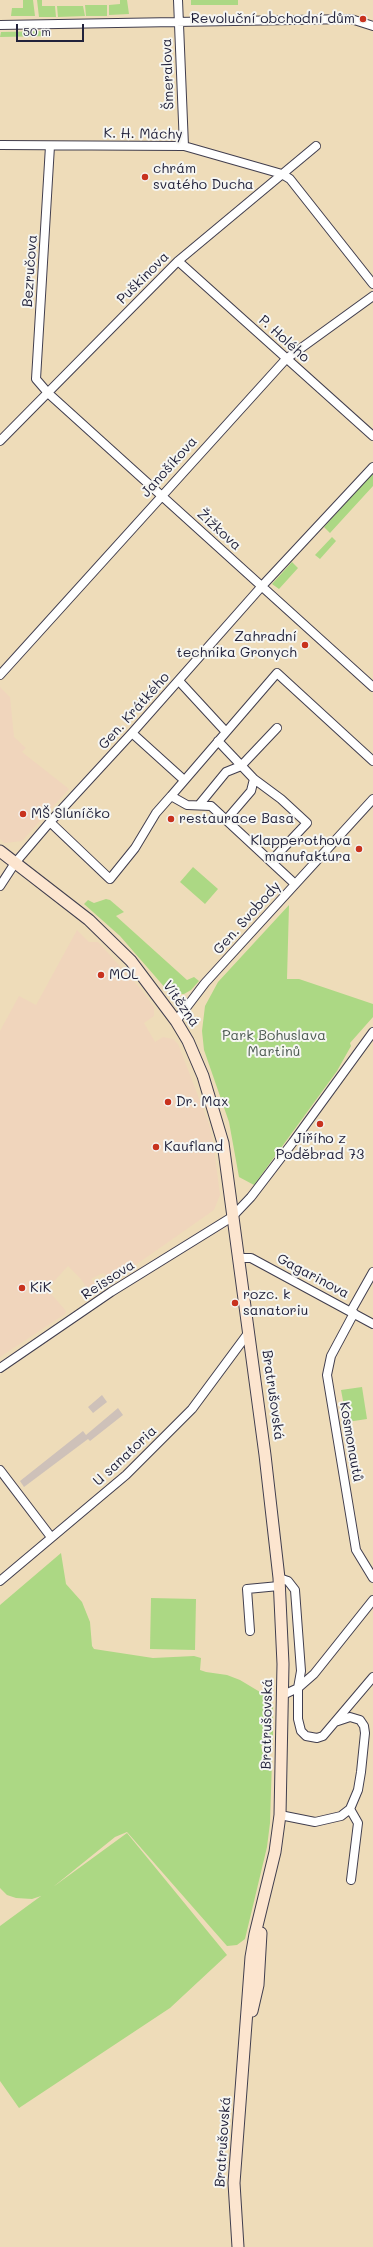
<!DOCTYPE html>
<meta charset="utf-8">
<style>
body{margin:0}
#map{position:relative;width:373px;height:2247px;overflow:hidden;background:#eedcb9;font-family:Mali,sans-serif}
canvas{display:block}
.scale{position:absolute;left:16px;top:24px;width:68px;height:18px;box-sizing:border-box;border:2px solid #22223b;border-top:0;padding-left:5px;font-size:12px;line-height:14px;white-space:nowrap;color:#22223b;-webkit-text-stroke:3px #f6f6f2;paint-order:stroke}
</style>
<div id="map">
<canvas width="373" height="2247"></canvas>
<div class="scale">50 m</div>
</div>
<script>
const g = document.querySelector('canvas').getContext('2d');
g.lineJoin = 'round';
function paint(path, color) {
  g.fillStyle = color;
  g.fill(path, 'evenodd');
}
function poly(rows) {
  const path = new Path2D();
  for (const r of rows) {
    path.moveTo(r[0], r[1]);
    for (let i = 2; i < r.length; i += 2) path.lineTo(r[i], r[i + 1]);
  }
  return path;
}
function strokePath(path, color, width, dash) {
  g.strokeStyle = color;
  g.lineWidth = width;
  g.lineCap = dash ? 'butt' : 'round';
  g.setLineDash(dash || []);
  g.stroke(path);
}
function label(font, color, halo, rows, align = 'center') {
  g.font = font + ' Mali,sans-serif';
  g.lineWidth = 4;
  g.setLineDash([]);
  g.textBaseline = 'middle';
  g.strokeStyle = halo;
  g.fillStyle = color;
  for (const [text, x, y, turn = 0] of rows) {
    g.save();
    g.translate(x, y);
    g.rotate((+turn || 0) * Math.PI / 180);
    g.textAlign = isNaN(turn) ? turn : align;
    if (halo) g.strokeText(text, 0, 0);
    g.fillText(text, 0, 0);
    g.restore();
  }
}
paint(poly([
 [0,687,10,697,14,737,26,748,22,752,69,789,22,841,4,843,0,839],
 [77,930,89,942,98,942,140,988,154,1007,154,1016,144,1023,155,1042,163,1037,173,1039,178,1044,209,1124,213,1141,220,1195,214,1210,117,1278,110,1278,103,1273,91,1279,94,1283,91,1295,81,1279,68,1266,47,1289,66,1311,65,1314,0,1357,0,1031,19,996,36,1005]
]), '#f0d5bc');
paint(poly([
 [102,1395,107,1402,93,1413,88,1407],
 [118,1408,123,1415,90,1441,88,1439,24,1487,20,1481,83,1431,86,1435]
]), '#cec1b9');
paint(poly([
 [23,0,33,0,35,16,11,16,12,8,23,8],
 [37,0,42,0,42,6,55,6,56,17,39,17],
 [120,0,127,0,129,14,109,15,109,5,120,4],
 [191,0,238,0,238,5,191,5],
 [85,5,107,5,107,16,86,16],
 [57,6,83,6,85,16,58,17],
 [50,31,50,36,0,37,1,32],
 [373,473,373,486,330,533,324,527],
 [332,537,336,541,320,559,315,555],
 [292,562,298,568,279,589,272,584],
 [193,867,218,889,205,904,180,882],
 [106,899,110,900,124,912,116,916,187,980,194,977,199,981,191,990,184,994,175,994,167,990,120,936,84,904,88,900,94,903],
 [289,905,287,979,299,979,373,1004,373,1017,350,1043,351,1046,337,1071,254,1185,239,1177,229,1122,204,1050,202,1031,205,1006,218,982],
 [362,1387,367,1419,347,1422,341,1390],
 [61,1553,66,1584,82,1602,90,1622,92,1646,94,1649,153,1658,194,1656,201,1658,200,1670,206,1672,227,1675,240,1680,265,1695,273,1704,273,1740,264,1742,261,1747,264,1756,272,1760,270,1823,267,1847,245,1939,237,1945,227,1946,127,1832,115,1837,53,1887,127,1833,227,1955,170,2008,19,2108,0,2081,0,1926,41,1896,32,1899,16,1898,7,1895,0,1888,0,1605],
 [151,1598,196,1599,195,1650,150,1649]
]), '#acd884');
const street = poly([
 [178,0,184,146],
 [0,25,351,19,373,26],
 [0,145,184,146,282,174,290,179,373,284],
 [50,146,36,379,48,393,373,687],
 [178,261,373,436],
 [0,441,178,261,316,146],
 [0,675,286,359,373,296],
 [179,681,226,732],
 [132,733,184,780],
 [218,741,254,779,251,791,227,819],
 [254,779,281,799,307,823,272,860],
 [171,796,277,673,373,761],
 [199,805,226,772,241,766,277,728],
 [50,822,110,879,135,848,156,813,171,796,187,805,211,806,295,884],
 [0,886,15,863,50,822,132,733,262,586,373,467],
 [176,1021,205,983,373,799],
 [239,1258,251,1258,373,1324],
 [351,1311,373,1272],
 [354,1313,331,1356,327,1375,356,1550,373,1578],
 [0,1368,111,1292,232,1217,251,1197,293,1142,373,1032],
 [0,1470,51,1537],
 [279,1578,288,1581,295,1590,301,1671,298,1688,298,1719,301,1731,306,1736,317,1738,323,1736,373,1677],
 [0,1581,126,1475,192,1409,249,1332],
 [250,1631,247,1589,279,1586],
 [283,1695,298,1688,314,1674,373,1600],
 [350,1809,358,1823,351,1880],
 [280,1815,315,1822,341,1816,350,1809,358,1790,361,1772,365,1733,364,1726,360,1720,350,1717,335,1722]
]);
const secondary = poly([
 [0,851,89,920,131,961,176,1021,188,1041,203,1076,223,1143,265,1455,279,1578,283,1664,280,1815,275,1852,255,1934,251,1957,234,2183,238,2247],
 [252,2011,258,1985,261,1933]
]);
strokePath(street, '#413e4e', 10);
strokePath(secondary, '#413e4e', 13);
strokePath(street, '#fff', 8);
strokePath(secondary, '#fce5cf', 11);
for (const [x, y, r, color] of [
 [363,19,4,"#c8321e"],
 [145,177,4,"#c8321e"],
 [305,645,4,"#c8321e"],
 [23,814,4,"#c8321e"],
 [171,819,4,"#c8321e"],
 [359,849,4,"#c8321e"],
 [101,975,4,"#c8321e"],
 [168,1102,4,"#c8321e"],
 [320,1124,4,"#c8321e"],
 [156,1147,4,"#c8321e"],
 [22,1288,4,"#c8321e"],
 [235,1303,4,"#c8321e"]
]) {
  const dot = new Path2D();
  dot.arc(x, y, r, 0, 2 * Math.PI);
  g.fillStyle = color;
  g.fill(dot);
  strokePath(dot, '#f6f6f2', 1.5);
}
label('14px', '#22223b', '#f6f6f2', [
 ["Revoluční obchodní dům",355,19,"right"],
 ["chrám",153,169],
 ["svatého Ducha",153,185],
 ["Zahradní",297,637,"right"],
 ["technika Gronych",297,653,"right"],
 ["MŠ Sluníčko",31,814],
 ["restaurace Basa",179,819],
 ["Klapperothova",351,841,"right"],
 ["manufaktura",351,857,"right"],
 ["MOL",109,975],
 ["Dr. Max",176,1102],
 ["Jiřího z",320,1139,"center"],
 ["Poděbrad 73",320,1155,"center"],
 ["Kaufland",164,1147],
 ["KiK",30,1288],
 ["rozc. k",243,1295],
 ["sanatoriu",243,1311]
], 'left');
label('14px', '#22223b', '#f6f6f2', [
 ["Šmeralova",168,74,-92],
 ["K. H. Máchy",143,134,1],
 ["Bezručova",30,271,-86],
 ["Puškinova",143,278,-45],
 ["P. Holého",284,339,42],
 ["Janošíkova",169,467,-48],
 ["Žižkova",219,530,42],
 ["Gen. Krátkého",134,711,-48],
 ["Gen. Svobody",247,918,-48],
 ["Vítězná",181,1004,55],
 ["Gagarinova",313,1276,28],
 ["Reissova",108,1280,-33],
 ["Bratrušovská",273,1395,82],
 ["Kosmonautů",351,1442,80],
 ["U sanatoria",125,1456,-43],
 ["Bratrušovská",267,1724,-89],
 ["Bratrušovská",223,2142,-86]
]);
label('14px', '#4b5951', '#f6f6f2', [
 ["Park Bohuslava",274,1036],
 ["Martinů",274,1052]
]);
</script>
